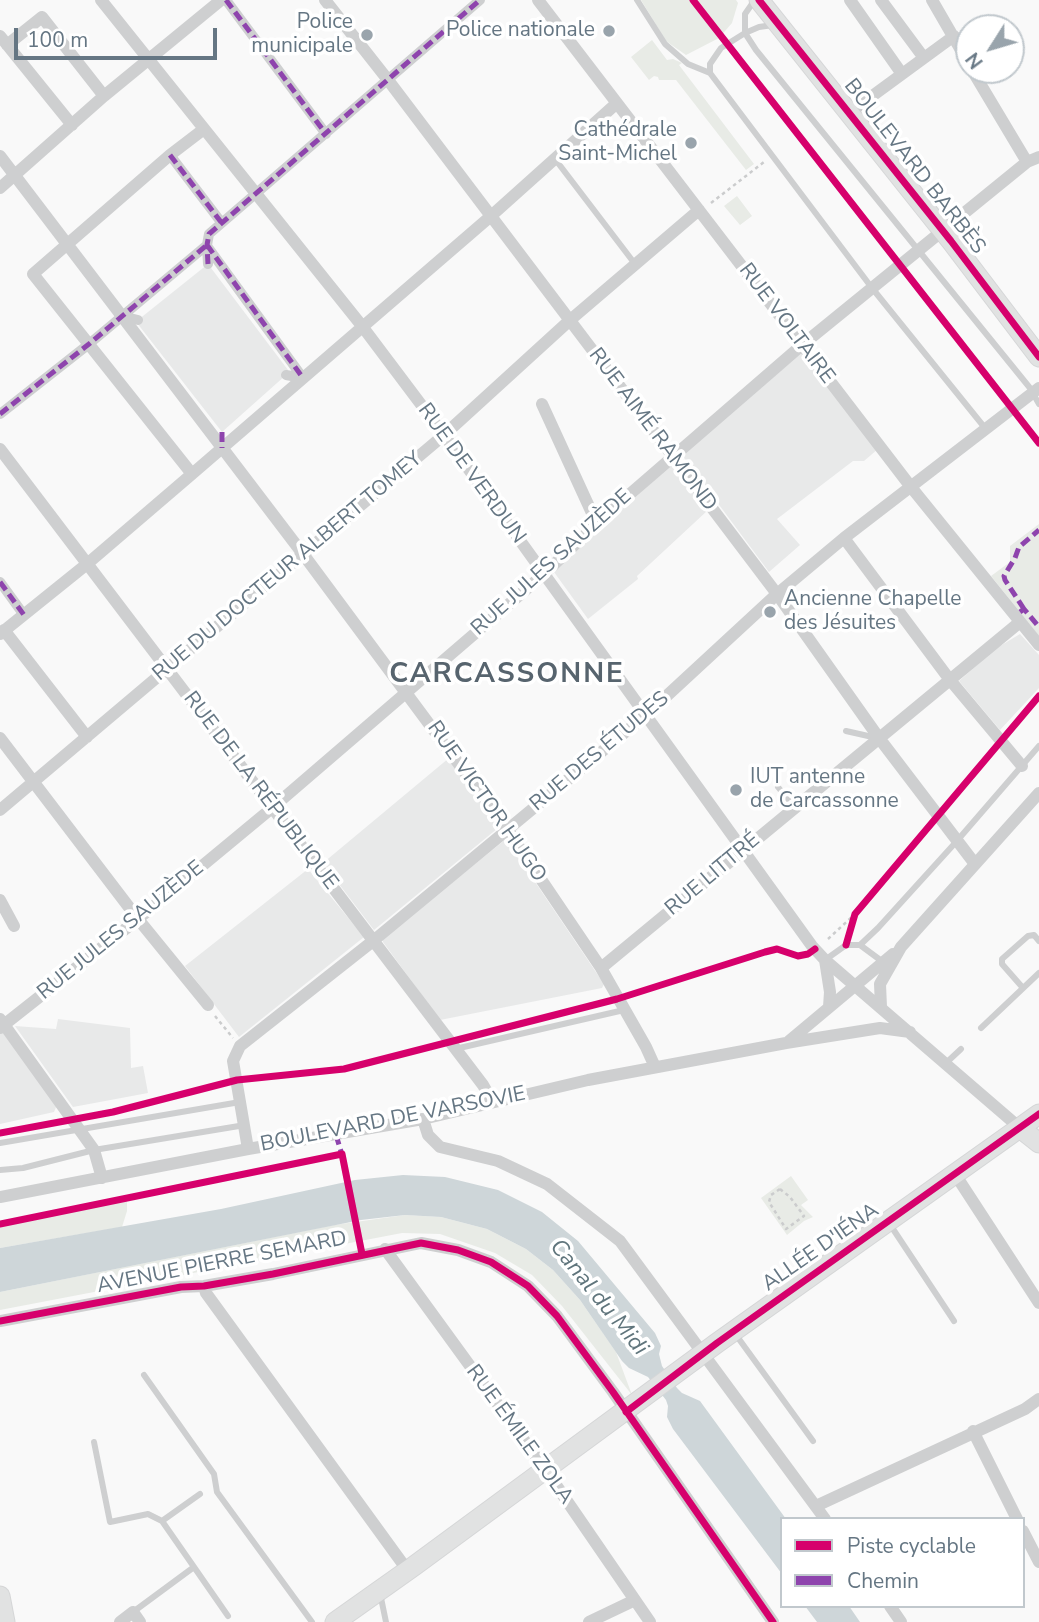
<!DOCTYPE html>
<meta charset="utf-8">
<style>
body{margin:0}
#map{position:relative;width:1039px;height:1622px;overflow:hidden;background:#f9f9f9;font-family:"Nunito Sans",sans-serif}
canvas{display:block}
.legend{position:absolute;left:780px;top:1517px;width:245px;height:91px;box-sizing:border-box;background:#fff;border:2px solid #c1c8cd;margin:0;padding:9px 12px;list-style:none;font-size:21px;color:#657683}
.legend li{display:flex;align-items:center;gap:14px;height:35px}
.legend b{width:35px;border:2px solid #c1c8cd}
.north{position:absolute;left:955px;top:14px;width:70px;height:70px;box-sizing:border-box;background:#fff;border:2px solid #c1c8cd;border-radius:50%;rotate:233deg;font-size:19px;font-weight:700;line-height:28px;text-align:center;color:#657683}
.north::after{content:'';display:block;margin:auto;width:24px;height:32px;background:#99a4ac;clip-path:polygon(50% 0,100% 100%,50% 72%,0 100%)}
.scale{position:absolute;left:14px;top:28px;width:203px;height:32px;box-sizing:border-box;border:4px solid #657683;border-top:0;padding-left:9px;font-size:21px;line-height:24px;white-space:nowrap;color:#657683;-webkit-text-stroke:5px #fff;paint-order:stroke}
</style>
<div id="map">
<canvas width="1039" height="1622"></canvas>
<ul class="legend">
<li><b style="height:9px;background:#d6006c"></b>Piste cyclable</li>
<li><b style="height:9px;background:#8e44ad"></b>Chemin</li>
</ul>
<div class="north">N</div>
<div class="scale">100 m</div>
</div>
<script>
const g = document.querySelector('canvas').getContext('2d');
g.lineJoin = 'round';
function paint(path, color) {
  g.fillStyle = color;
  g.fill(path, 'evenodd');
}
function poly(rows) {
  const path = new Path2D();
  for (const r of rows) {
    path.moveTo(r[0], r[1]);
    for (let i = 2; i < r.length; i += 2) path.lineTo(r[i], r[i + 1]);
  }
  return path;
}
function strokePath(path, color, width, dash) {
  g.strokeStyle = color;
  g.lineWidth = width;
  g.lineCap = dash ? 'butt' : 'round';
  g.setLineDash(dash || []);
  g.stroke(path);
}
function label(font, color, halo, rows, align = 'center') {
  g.font = font + ' "Nunito Sans",sans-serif';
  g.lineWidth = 7;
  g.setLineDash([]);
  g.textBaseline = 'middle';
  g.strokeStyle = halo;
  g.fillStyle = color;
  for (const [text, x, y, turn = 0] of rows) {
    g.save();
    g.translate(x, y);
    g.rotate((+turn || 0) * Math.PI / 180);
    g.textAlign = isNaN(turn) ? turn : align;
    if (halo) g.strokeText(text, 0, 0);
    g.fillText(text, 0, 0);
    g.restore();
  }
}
paint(poly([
 [208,264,288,370,286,375,222,432,137,323,138,320],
 [803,352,878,449,864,461,853,461,777,519,800,545,769,572,682,455],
 [672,464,707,511,637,576,638,579,588,619,554,572,555,570],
 [1020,634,1039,655,1039,688,1000,730,959,681,995,649],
 [449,758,498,828,374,930,323,863],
 [506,839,604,984,602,988,440,1020,383,942,383,938],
 [308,869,364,937,239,1037,185,966],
 [58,1019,130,1028,131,1068,143,1066,148,1093,73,1107,15,1026,56,1029],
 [0,1029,57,1105,54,1112,0,1124]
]), '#e8e9e9');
paint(poly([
 [641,0,736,0,738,3,732,23,719,38,686,55,666,41],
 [652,40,667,60,673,59,682,63,679,65,754,164,746,170,676,80,659,80,658,77,654,76,649,80,631,57],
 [737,196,752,216,740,225,724,206],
 [1039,524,1039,636,991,576,1010,562,1010,546],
 [791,1176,808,1200,801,1205,813,1217,804,1221,787,1235,761,1198],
 [127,1199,127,1211,122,1227,0,1248,0,1225],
 [405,1215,441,1217,487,1229,526,1249,553,1270,580,1300,616,1352,632,1395,562,1306,532,1275,495,1253,440,1234,402,1233,0,1310,0,1292,334,1225]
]), '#e8ebe6');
paint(poly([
 [403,1175,445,1177,498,1190,542,1212,578,1241,655,1333,661,1346,659,1354,662,1366,677,1388,682,1393,700,1401,786,1519,782,1519,782,1574,673,1429,667,1417,668,1406,666,1400,648,1377,629,1368,622,1361,580,1300,553,1270,526,1249,487,1229,441,1217,405,1215,361,1220,0,1292,0,1248,221,1209,355,1180],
 [805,1606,849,1606,860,1622,817,1622]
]), '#ced6d9');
const secondary = poly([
 [759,0,951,241,1039,357],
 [1020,1128,1039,1143],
 [0,1596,5,1622],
 [335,1622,414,1566,717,1343,1039,1114]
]);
strokePath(secondary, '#d5d6d7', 21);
strokePath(poly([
 [711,203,764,162],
 [828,939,855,914],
 [631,994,765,952,777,949,802,955],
 [215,1016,233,1038],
 [547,1016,605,1002],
 [249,1079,344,1069,435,1045],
 [113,1112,226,1083],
 [780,1189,790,1197,804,1216,786,1229,769,1202,771,1195,780,1189]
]), '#cbcccd', 2.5, [3.5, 3.5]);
strokePath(poly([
 [637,0,665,44,688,64,710,73,872,288,985,428],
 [754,1,745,14,745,33,756,50,1030,388,1039,404],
 [710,73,710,64,721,48,745,33,759,27,773,25],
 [555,159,635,264],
 [846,731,877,738],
 [778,787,794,807],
 [860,945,878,928,956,842,1039,746],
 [825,960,846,945,860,945,883,962],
 [1023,988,1002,964,1002,959,1028,936,1034,935,1039,941],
 [981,1028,1039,973],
 [455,1049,624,1010],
 [946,1063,961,1049],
 [0,1143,240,1102],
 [0,1170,23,1168,94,1150,245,1125],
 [889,1223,954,1321],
 [841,1235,849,1247],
 [736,1335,813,1441],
 [144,1375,214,1474,217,1492,312,1622],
 [94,1442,110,1522,148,1514,162,1521,194,1567],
 [162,1521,200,1494],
 [380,1593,386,1622],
 [133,1612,194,1567,228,1616]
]), '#cecfd0', 6);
strokePath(poly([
 [226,0,326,134],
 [170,155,221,222],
 [207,246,303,378],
 [208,264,207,245,209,234,480,0],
 [122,316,138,320],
 [286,375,303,378],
 [0,414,89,344,207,245],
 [0,582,24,615]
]), '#cecfd0', 10);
strokePath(poly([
 [101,0,362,326,444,435,812,946,825,960,1020,1128],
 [325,0,388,80,777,594,879,738,975,864],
 [538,0,911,487,1039,645],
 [850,0,902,74],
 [881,0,924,58],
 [932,0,969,64],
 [0,36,72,125],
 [7,45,42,17,104,96],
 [972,70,1027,162],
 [849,113,954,36],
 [0,156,303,554,507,829,601,968,646,1047,655,1067],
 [0,188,104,96,221,0],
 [542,404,597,524],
 [0,449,483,1085,492,1101],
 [192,474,33,274,170,155,204,129],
 [844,538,950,680,1022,766],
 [4,630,87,737],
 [0,634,87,564,192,474,491,216,617,103],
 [0,738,138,919,208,1005],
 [0,810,444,435,569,321,699,210],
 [0,900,14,926],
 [825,960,830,992,829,1007],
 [601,968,1020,622],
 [881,1007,880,984,901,947,1039,793],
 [0,1019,94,1150,102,1178],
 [0,1028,138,919,272,808,544,574,608,513,802,345,1027,162,1039,157],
 [789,1041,893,954],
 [423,1119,428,1135,440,1147,498,1161,547,1184,620,1241,825,1519],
 [248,1149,233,1061,240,1046,373,941,646,715,777,594,844,538,1039,388],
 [955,1174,1039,1303],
 [0,1197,248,1149,423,1119,588,1080,786,1043,880,1028,910,1032],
 [385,1249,545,1469,650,1622],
 [204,1286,206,1293,408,1571],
 [0,1321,181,1287,204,1286,273,1274,421,1243,458,1250,491,1262,528,1286,557,1316,613,1392,773,1622],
 [973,1431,1017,1519],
 [816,1506,1025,1409,1039,1399],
 [1023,1531,1039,1562],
 [890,1606,901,1622],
 [120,1622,133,1612,140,1622],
 [589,1622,635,1600]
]), '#cecfd0', 12);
strokePath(secondary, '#e1e2e2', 19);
strokePath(poly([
 [226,0,326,134],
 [170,155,221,222],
 [207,245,303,378],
 [208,264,207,245,209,234,480,0],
 [0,414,89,344,207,245],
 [222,432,222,448],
 [0,582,24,615],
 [1024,609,1005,580,1004,576,1015,558,1019,547,1039,530],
 [1020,612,1024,609,1039,627],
 [336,1135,343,1158]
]), '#8e44ad', 5, [10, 5]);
strokePath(poly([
 [693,0,1039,443],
 [759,0,951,241,1039,357],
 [846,945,855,914,1039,696],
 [0,1133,113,1112,237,1080,344,1069,617,999,765,952,777,949,798,956,808,954,815,949],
 [0,1224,342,1154,362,1254],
 [0,1321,181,1287,204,1286,273,1274,421,1243,458,1250,491,1262,528,1286,557,1316,613,1392,773,1622],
 [626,1412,717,1343,1039,1114]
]), '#d6006c', 7);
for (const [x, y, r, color] of [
 [609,31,7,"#99a4ac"],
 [367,35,7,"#99a4ac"],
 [691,143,7,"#99a4ac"],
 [770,612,7,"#99a4ac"],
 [736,790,7,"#99a4ac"]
]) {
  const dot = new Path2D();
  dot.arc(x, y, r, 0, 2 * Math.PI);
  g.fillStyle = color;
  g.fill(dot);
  strokePath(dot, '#fff', 2.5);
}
label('21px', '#657683', '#fff', [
 ["Police",353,23],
 ["municipale",353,47],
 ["Police nationale",595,31],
 ["Cathédrale",677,131],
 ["Saint-Michel",677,155],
 ["Ancienne Chapelle",784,600,"left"],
 ["des Jésuites",784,624,"left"],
 ["IUT antenne",750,778,"left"],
 ["de Carcassonne",750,802,"left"]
], 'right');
label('21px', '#657683', '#fff', [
 ["BOULEVARD BARBÈS",914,167,52],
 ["RUE VOLTAIRE",786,324,53],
 ["RUE AIMÉ RAMOND",652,430,53],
 ["RUE DE VERDUN",471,474,54],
 ["RUE JULES SAUZÈDE",552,563,-42],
 ["RUE DU DOCTEUR ALBERT TOMEY",288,567,-40],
 ["RUE DES ÉTUDES",600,752,-40],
 ["RUE DE LA RÉPUBLIQUE",260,791,53],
 ["RUE VICTOR HUGO",486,802,55],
 ["RUE LITTRÉ",713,875,-40],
 ["RUE JULES SAUZÈDE",121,931,-39],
 ["BOULEVARD DE VARSOVIE",393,1120,-11],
 ["ALLÉE D'IÉNA",821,1248,-35],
 ["AVENUE PIERRE SEMARD",222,1263,-11],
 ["RUE ÉMILE ZOLA",519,1435,54]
]);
label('italic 23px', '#60757c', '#fff', [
 ["Canal du Midi",598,1298,51]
]);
g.letterSpacing = '2px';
label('bold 28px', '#57646e', '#fff', [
 ["CARCASSONNE",507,675]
]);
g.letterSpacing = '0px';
</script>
